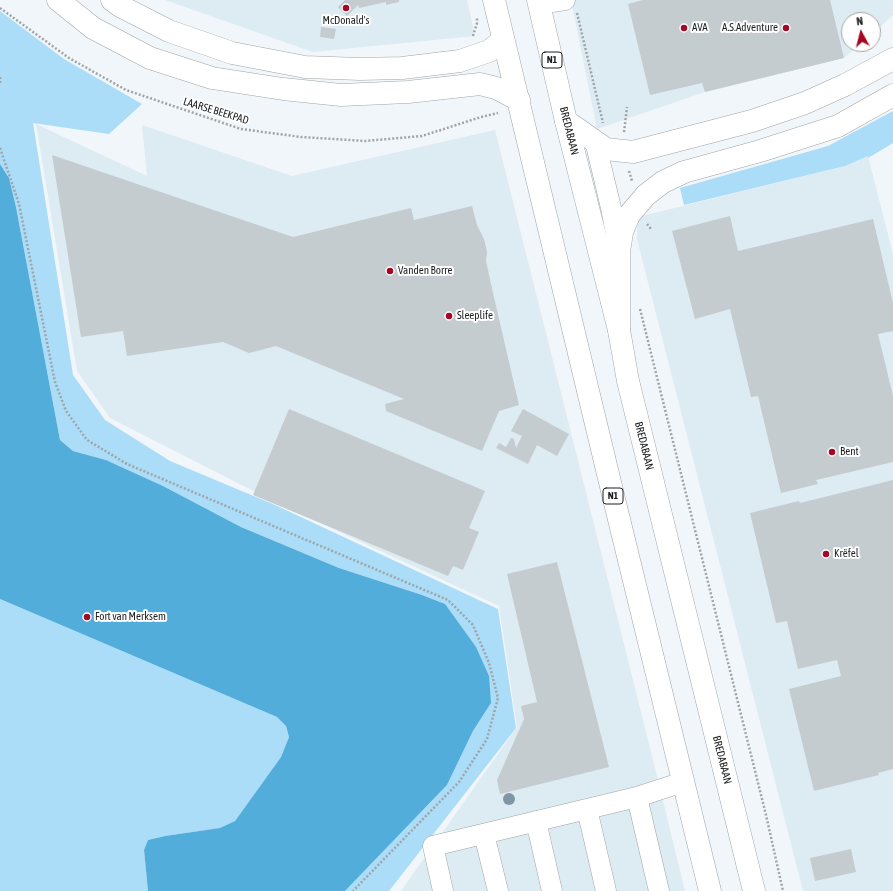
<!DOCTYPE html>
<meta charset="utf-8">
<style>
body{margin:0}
#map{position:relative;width:893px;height:891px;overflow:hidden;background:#f0f6fa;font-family:"Asap Condensed",sans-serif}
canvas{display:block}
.north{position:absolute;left:841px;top:12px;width:40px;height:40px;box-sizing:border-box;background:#fff;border:1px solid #a4a5a6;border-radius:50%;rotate:353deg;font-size:11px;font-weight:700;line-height:16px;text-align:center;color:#1c1e20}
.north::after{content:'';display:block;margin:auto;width:14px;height:18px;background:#a40822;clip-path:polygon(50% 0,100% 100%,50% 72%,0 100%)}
</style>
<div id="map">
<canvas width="893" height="891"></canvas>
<div class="north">N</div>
</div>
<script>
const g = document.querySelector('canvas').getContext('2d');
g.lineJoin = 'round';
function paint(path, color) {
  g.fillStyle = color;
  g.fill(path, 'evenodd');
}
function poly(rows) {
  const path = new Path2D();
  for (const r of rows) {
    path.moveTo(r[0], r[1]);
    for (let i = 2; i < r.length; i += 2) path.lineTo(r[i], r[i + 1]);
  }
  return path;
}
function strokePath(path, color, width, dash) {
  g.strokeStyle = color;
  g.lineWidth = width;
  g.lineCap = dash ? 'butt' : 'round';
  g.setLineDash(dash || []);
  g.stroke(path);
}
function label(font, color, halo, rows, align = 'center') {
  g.font = font + ' "Asap Condensed",sans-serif';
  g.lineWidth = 4;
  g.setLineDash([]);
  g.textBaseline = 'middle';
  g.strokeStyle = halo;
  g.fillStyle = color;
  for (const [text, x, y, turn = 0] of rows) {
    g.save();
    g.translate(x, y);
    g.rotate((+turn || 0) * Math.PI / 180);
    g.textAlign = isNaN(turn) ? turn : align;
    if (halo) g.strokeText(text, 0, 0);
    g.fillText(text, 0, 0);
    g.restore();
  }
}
paint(poly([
 [165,0,467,0,475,36,313,52],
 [571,0,893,0,893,15,873,33,873,20,849,20,849,44,861,44,844,58,705,92,597,129],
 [36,124,147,176,142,125,292,176,495,130,652,756,685,891,401,891,517,727,499,606,277,503,110,418,77,371],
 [868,156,893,254,893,891,803,891,637,239,638,217,845,166]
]), '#ddebf3');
paint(poly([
 [0,11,64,59,142,104,109,134,33,123,73,375,105,420,170,461,275,505,498,609,516,728,389,891,345,891,447,785,473,731,491,703,419,594,339,568,241,527,163,486,106,460,73,451,60,440,16,207,9,178,0,164],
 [893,111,893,143,868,158,868,156,845,166,684,205,680,188,828,146],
 [0,599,277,717,286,726,289,737,281,757,235,821,221,828,165,836,148,840,144,850,148,891,0,891]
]), '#abdcf8');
paint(poly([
 [0,164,9,178,16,207,60,440,73,451,106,460,163,486,241,527,339,568,419,594,445,604,476,647,489,676,491,703,473,731,447,785,345,891,148,891,144,850,148,840,165,836,220,828,235,821,281,757,289,737,286,726,277,717,0,599]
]), '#52adda');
paint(poly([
 [345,0,399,0,399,2,386,5,386,2,359,8,358,5,347,16,338,7],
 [643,0,830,0,844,58,705,92,702,83,650,95,628,4],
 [321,27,336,29,334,39,320,37],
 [52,155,293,237,411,208,414,220,472,206,477,225,484,239,487,252,486,261,493,293,519,405,499,411,482,451,386,411,385,404,404,399,276,346,249,353,223,342,127,356,123,331,81,337],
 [730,216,738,251,873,219,893,303,893,331,878,334,893,396,893,462,816,480,818,484,781,493,758,396,751,397,730,309,695,319,672,231],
 [289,409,485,491,469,528,479,532,463,570,453,566,448,576,253,495],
 [523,409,569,434,557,456,537,445,528,464,496,448,499,443,506,447,511,438,514,439,516,448,522,436,511,431],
 [893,480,893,769,878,773,879,775,814,791,789,689,841,676,837,660,798,669,787,621,776,623,750,513,799,501,800,503],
 [557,562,609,767,500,794,497,780,524,719,521,706,537,702,507,574],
 [851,849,856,872,815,881,810,858]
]), '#c5cccf');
const minor = poly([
 [539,4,565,0],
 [595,141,611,208,619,250],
 [637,797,659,891],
 [587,809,606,891],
 [536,821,552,891],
 [484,834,498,891],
 [443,891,433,846,637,797,683,782]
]);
const major = poly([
 [494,0,615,503,710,891],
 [538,0,566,121,619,330,628,381,754,891]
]);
const highway = poly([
 [58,0,93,28,150,58,212,78,283,89,341,95,408,92,480,84,496,88,519,100],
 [112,0,120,6,169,31,232,53,305,67,360,69,402,68,460,61,489,51,503,40],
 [566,121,606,149,633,152,752,121,805,103,845,85,893,59],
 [619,330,619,252,622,232,629,215,646,195,663,182,684,172,760,151,838,126,893,95]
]);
strokePath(minor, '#9fa5a8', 21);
strokePath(major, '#9fa5a8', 23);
strokePath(highway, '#9fa5a8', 23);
strokePath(poly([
 [0,8,69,58,126,90,241,129,301,137,365,141,422,136,481,117,498,113],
 [577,13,603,123],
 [473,36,477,23,477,17],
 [0,77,0,85],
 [624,132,627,107],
 [0,148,19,204,55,382,66,411,87,440,127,464,448,600,473,625,489,663,498,698,487,739,459,782,353,891],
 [629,171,632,181],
 [647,224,651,229],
 [640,309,766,815,783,891]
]), '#9fa4a7', 2.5, [2, 2]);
strokePath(minor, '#fff', 20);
strokePath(major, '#fff', 22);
strokePath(highway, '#fff', 22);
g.fillStyle = '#7f97a4';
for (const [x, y] of [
 [509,799]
]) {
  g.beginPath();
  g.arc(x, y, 6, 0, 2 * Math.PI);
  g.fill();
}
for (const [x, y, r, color] of [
 [346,8,4,"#a40822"],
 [684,28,4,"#a40822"],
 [786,28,4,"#a40822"],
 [390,271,4,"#a40822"],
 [449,316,4,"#a40822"],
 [832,452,4,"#a40822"],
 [826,554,4,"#a40822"],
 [87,617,4,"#a40822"]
]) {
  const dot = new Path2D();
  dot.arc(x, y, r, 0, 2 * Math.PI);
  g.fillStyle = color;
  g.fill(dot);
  strokePath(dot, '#fff', 1.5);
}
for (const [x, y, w] of [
 [552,60,20],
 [613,496,20]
]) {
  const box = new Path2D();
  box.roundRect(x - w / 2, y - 8, w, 16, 3);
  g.fillStyle = '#fff';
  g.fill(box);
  strokePath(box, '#1c1e20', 1);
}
label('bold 10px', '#1c1e20', null, [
 ["N1",552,60],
 ["N1",613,496]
]);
label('11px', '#1c1e20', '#fff', [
 ["McDonald's",346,21,"center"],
 ["AVA",692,28],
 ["A.S.Adventure",778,28,"right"],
 ["Vanden Borre",398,271],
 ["Sleeplife",457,316],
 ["Bent",840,452],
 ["Krëfel",834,554],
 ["Fort van Merksem",95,617]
], 'left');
label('11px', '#1c1e20', '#fff', [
 ["LAARSE BEEKPAD",216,111,17],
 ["BREDABAAN",569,131,76],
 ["BREDABAAN",644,446,76],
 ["BREDABAAN",722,760,76]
]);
</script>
